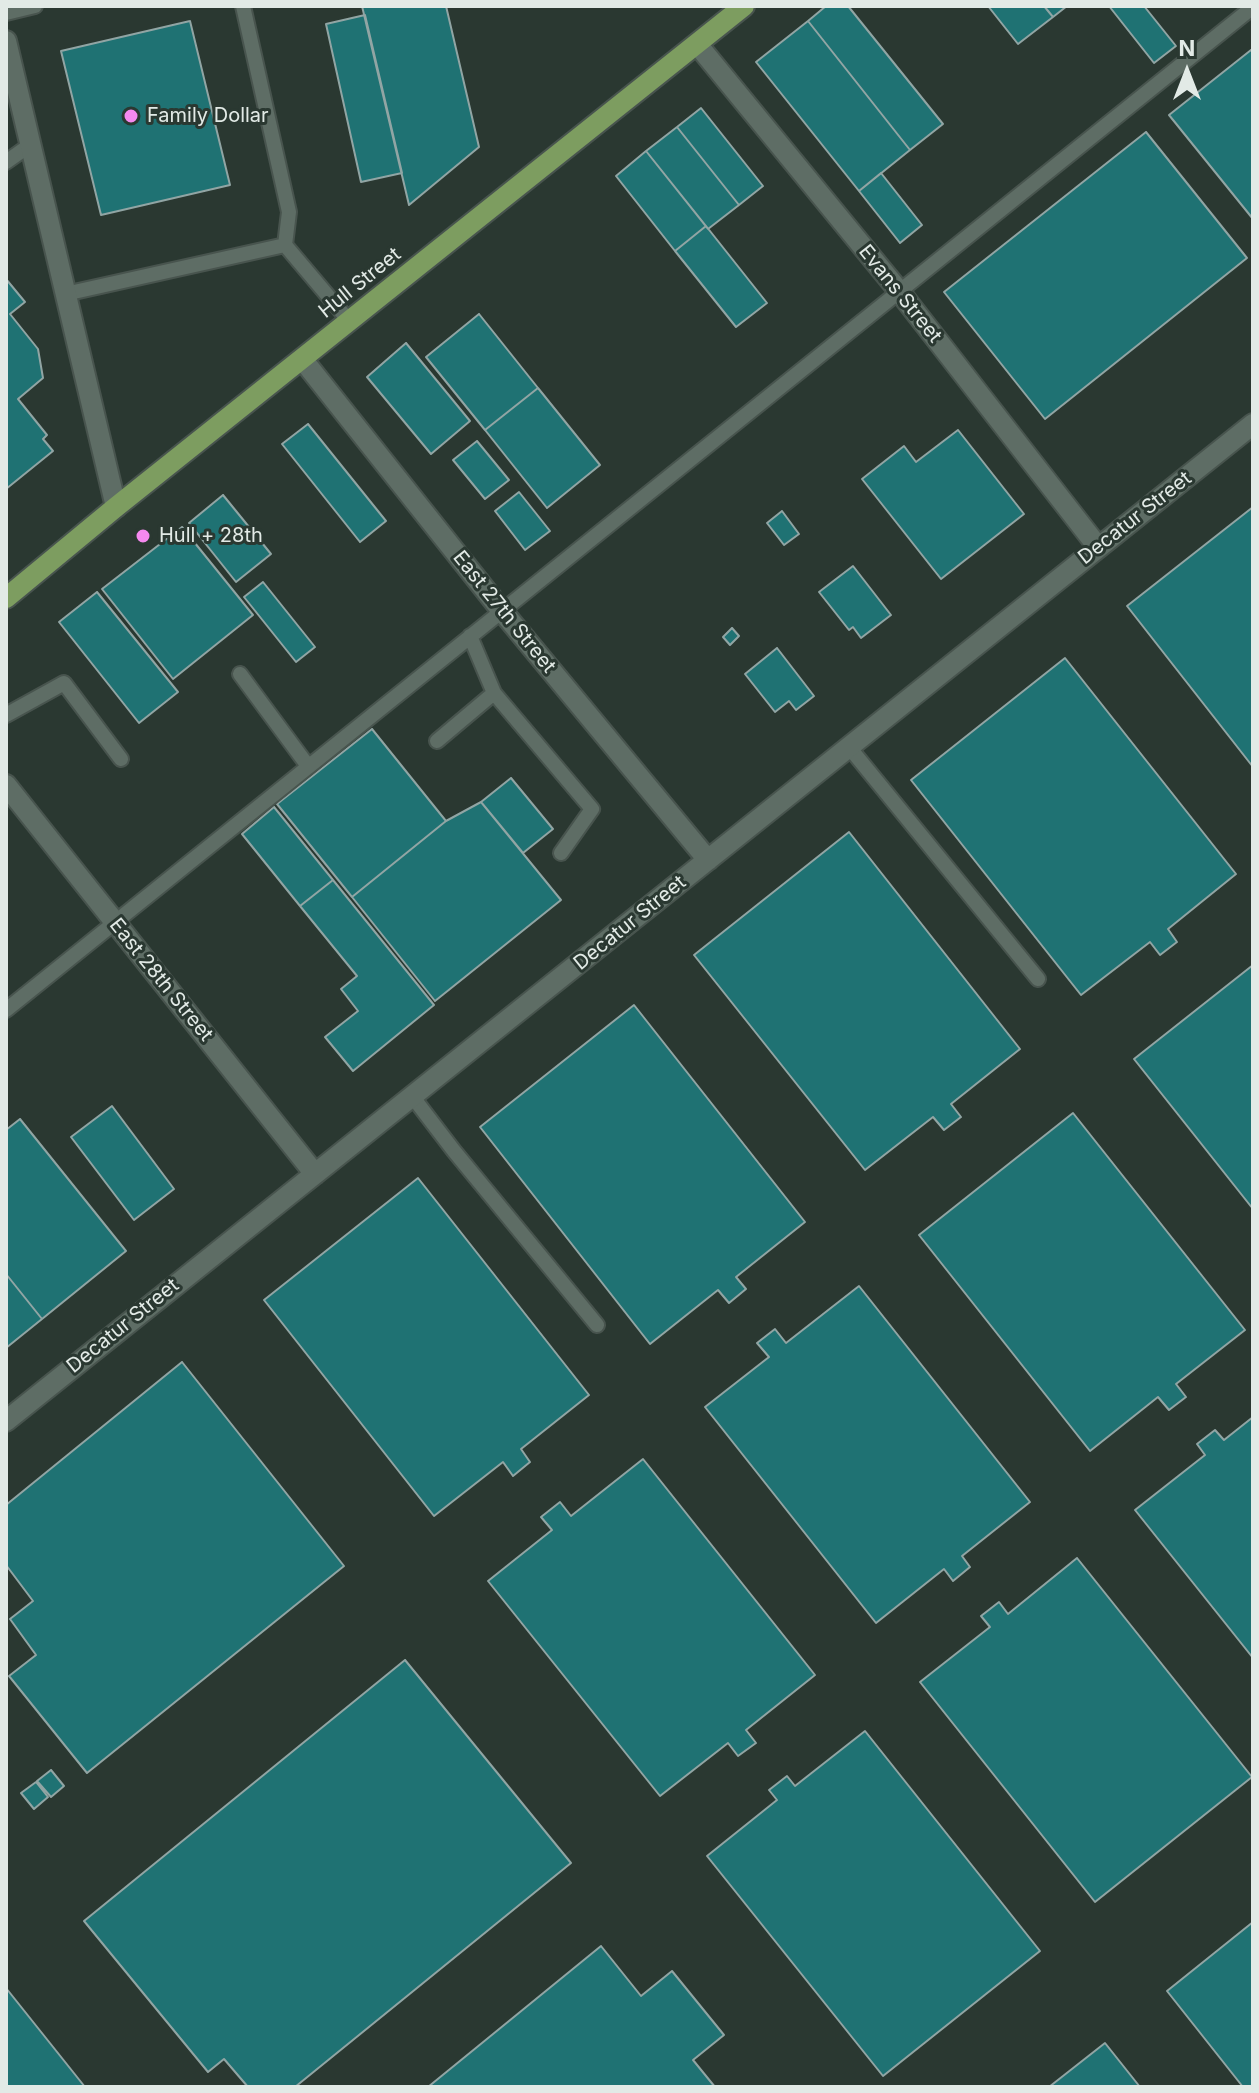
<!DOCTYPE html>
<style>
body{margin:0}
#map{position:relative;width:1259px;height:2093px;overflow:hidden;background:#2a3831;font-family:Inter,sans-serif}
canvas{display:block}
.frame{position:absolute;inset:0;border:8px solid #e2eae6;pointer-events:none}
.north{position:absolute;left:1147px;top:32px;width:80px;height:80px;-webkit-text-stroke:6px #2a3831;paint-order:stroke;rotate:0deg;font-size:22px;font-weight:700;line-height:32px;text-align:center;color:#e2eae6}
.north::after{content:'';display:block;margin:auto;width:28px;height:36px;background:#e2eae6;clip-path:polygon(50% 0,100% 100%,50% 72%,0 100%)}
</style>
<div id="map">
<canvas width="1259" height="2093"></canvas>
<div class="frame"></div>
<div class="north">N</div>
</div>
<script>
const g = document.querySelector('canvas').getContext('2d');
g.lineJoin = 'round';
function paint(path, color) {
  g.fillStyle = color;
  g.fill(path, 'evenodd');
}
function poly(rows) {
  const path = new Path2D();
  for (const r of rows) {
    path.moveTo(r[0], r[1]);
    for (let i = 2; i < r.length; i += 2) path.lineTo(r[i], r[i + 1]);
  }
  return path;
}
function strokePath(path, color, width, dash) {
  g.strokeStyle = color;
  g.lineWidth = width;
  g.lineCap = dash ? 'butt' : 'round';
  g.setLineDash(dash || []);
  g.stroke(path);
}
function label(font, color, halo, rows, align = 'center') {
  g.font = font + ' Inter,sans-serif';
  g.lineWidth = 6;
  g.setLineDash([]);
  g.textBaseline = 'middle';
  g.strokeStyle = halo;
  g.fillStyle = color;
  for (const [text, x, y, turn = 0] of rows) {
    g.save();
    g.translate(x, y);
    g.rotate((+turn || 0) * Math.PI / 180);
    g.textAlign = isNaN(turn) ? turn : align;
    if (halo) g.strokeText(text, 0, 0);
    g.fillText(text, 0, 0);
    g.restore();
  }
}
const building = poly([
 [362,6,446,6,479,147,409,205,362,6],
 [826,6,848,6,943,124,910,150,808,21,826,6],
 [988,6,1044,6,1053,17,1018,44,988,6],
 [1044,6,1067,6,1053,17,1044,6],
 [1109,6,1144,6,1176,46,1154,63,1109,6],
 [365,15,402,173,361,182,326,24,365,15],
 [190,21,230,185,101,215,61,51,190,21],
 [808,21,910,150,859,191,756,62,808,21],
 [1251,50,1253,52,1253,219,1169,115,1251,50],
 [701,108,763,186,739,205,677,127,701,108],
 [677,127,739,205,708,229,646,151,677,127],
 [1146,132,1247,258,1045,419,944,292,1146,132],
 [646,151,706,226,675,251,616,176,646,151],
 [881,173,922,225,900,243,859,191,881,173],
 [706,226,767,303,736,327,675,251,706,226],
 [6,279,25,302,10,314,38,349,43,378,18,399,47,435,43,439,53,451,6,489,6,279],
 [479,314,538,388,485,430,426,357,479,314],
 [406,343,470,421,431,454,367,377,406,343],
 [538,388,600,465,547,508,485,430,538,388],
 [308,424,386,521,360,542,282,444,308,424],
 [958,430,1024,514,941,579,862,479,904,446,916,462,958,430],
 [477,441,509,480,485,499,453,460,477,441],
 [519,492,550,531,525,550,495,511,519,492],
 [223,495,271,554,236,582,189,523,223,495],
 [1253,507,1253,767,1127,606,1253,507],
 [782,511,799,534,784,545,767,523,782,511],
 [182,527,253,615,173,679,102,589,182,527],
 [853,566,891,615,861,638,853,627,849,630,819,592,853,566],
 [263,582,315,647,296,662,244,597,263,582],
 [97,592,178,692,139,723,59,622,97,592],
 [732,628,739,636,730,645,723,637,732,628],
 [777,648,814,696,796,710,789,701,775,712,745,674,777,648],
 [1065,658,1236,874,1168,929,1177,942,1160,955,1150,942,1081,995,911,780,1065,658],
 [372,729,446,821,352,897,277,804,372,729],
 [511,778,553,829,523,853,481,802,511,778],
 [481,802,561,900,435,1001,352,897,446,821,481,802],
 [274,807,333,880,300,906,242,834,274,807],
 [849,832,1020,1049,951,1104,961,1117,944,1130,933,1117,865,1170,694,955,849,832],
 [333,880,434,1005,353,1071,325,1037,358,1011,341,989,357,976,300,906,333,880],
 [1253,965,1253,1209,1134,1059,1253,965],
 [634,1005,805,1222,736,1277,746,1289,729,1303,718,1290,650,1344,480,1127,634,1005],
 [112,1106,174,1189,134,1220,71,1137,112,1106],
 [1073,1113,1245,1330,1176,1384,1186,1397,1169,1410,1158,1397,1090,1451,919,1235,1073,1113],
 [20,1119,126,1251,42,1319,6,1274,6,1130,20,1119],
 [418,1178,589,1395,521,1449,530,1462,513,1476,503,1462,434,1516,264,1300,418,1178],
 [6,1274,42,1319,6,1348,6,1274],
 [859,1286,1030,1502,962,1556,970,1567,953,1581,944,1569,876,1623,705,1407,769,1357,757,1343,775,1329,786,1343,859,1286],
 [182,1362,344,1566,87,1773,9,1676,36,1655,10,1619,33,1601,6,1565,6,1505,182,1362],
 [1253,1417,1253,1658,1135,1510,1205,1455,1197,1444,1215,1430,1224,1440,1253,1417],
 [643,1459,815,1675,746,1730,756,1743,738,1756,728,1743,660,1796,488,1581,552,1530,541,1517,560,1502,571,1516,643,1459],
 [1077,1558,1252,1777,1095,1902,920,1682,990,1627,981,1616,999,1602,1008,1614,1077,1558],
 [405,1660,571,1863,295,2087,248,2087,224,2059,208,2072,84,1921,405,1660],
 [865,1731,1040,1951,883,2076,707,1856,777,1800,769,1790,787,1776,795,1786,865,1731],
 [51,1770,64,1786,51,1797,37,1781,51,1770],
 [36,1782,48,1797,34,1809,21,1793,36,1782],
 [1253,1922,1253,2087,1243,2087,1167,1991,1253,1922],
 [601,1946,641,1996,672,1971,724,2035,693,2060,715,2087,428,2087,601,1946],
 [6,1988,85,2087,6,2087,6,1988],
 [1105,2043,1140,2087,1049,2087,1105,2043]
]);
paint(building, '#1f7273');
strokePath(building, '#91a5a4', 2);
const service = poly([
 [243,6,289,212,285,245,350,322],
 [6,13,35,6],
 [6,162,30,145],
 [65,294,285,245],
 [240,674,308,766],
 [494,693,592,809,561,853],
 [6,715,64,683,121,759],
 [437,741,494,693,470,636],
 [849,747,1038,979],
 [6,1010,1253,7],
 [412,1096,454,1151,597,1325]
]);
const minor = poly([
 [6,41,116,507],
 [697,44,899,291,1098,547],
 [303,360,502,611,708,860],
 [6,785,315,1174],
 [6,1421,1253,424]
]);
const primary = poly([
 [6,598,116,507,744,6]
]);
strokePath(service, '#48544e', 18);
strokePath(minor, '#48544e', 24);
strokePath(primary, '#48544e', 24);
strokePath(service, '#5e6d65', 14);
strokePath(minor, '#5e6d65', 20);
strokePath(primary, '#7d9d60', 20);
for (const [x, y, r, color] of [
 [131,116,8,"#f589ef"],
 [143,536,8,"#f589ef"]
]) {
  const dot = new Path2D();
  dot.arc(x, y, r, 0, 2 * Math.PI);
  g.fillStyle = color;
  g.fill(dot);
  strokePath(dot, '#2a3831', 3);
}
label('20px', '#e2eae6', '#2a3831', [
 ["Family Dollar",147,116],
 ["Hull + 28th",159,536]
], 'left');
label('20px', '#e2eae6', '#2a3831', [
 ["Hull Street",360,283,-39],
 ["Evans Street",900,294,51],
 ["Decatur Street",1135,518,-38],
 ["East 27th Street",504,612,51],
 ["Decatur Street",630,923,-39],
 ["East 28th Street",161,980,51],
 ["Decatur Street",123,1326,-39]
]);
</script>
